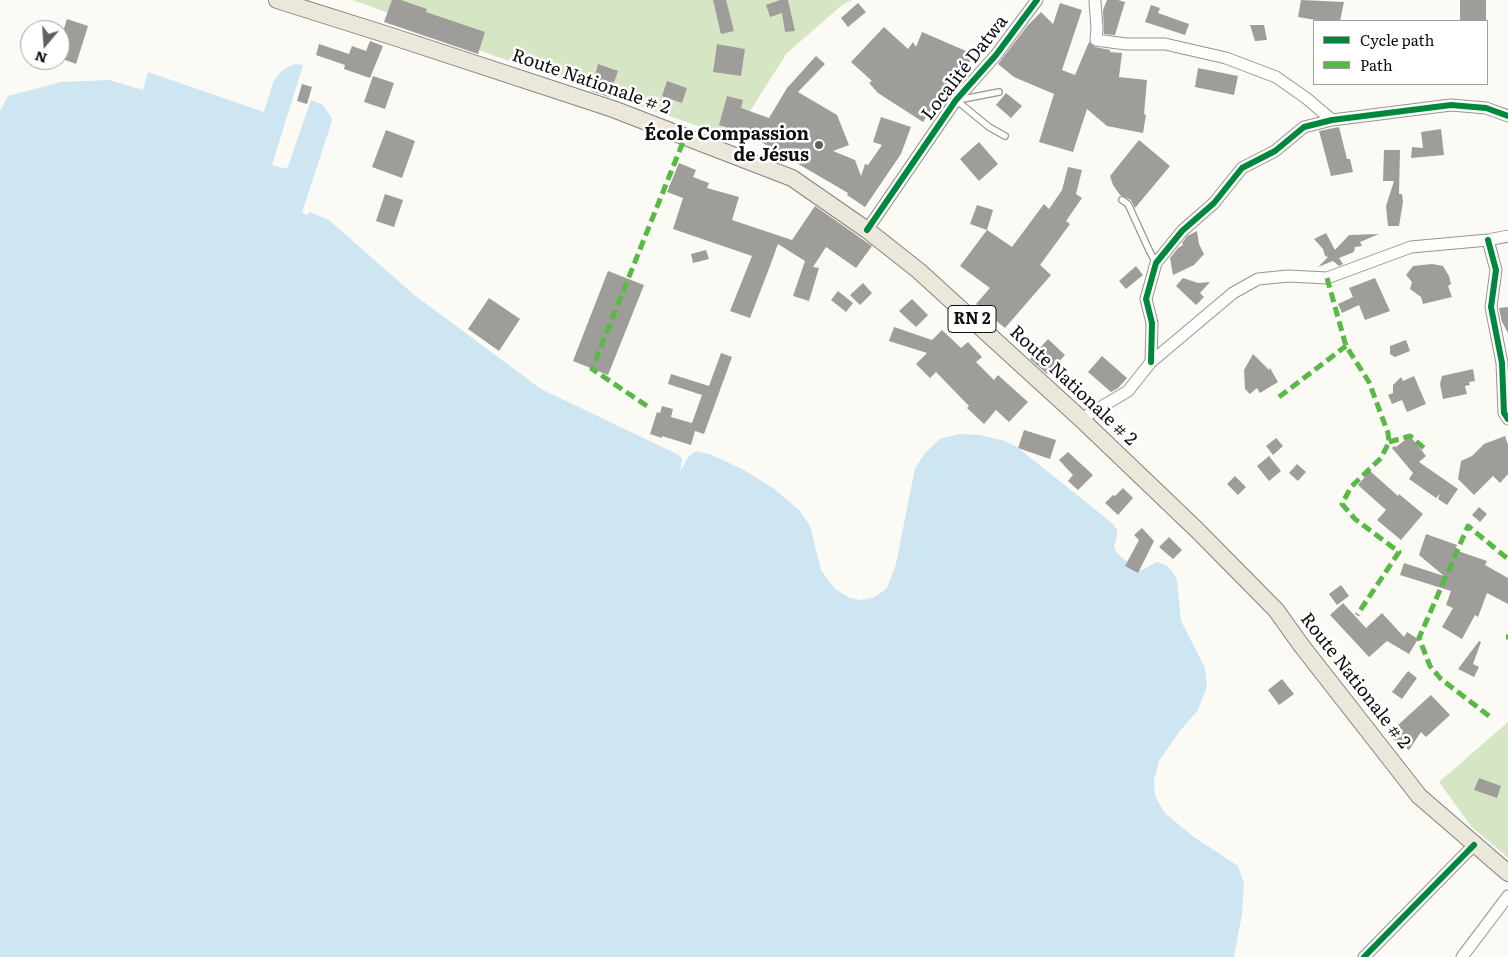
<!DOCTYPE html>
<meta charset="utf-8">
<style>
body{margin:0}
#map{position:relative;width:1508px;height:957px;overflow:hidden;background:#fbfaf4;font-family:Literata,serif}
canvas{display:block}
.legend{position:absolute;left:1313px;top:20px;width:175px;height:65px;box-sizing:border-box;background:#fff;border:1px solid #9f9f9f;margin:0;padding:6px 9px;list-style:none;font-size:15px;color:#0f0f0f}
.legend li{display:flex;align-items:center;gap:10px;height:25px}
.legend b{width:25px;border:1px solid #9f9f9f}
.north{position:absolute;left:20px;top:20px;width:50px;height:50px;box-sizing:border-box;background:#fff;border:1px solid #9f9f9f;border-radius:50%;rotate:198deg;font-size:14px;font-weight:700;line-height:20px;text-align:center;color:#0f0f0f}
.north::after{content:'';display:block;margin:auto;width:18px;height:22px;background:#62615f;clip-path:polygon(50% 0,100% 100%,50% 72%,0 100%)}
</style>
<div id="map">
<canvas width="1508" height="957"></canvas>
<ul class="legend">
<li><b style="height:6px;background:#00873e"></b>Cycle path</li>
<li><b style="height:6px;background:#58b947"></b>Path</li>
</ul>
<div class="north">N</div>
</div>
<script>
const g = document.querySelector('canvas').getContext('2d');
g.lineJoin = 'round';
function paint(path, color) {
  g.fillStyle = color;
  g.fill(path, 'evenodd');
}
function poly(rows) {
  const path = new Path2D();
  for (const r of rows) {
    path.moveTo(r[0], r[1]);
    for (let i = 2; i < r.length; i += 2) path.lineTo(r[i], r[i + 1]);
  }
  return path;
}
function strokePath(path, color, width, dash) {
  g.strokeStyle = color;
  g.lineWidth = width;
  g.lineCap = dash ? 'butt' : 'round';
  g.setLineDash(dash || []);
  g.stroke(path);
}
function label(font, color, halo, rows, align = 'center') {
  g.font = font + ' Literata,serif';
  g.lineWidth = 5;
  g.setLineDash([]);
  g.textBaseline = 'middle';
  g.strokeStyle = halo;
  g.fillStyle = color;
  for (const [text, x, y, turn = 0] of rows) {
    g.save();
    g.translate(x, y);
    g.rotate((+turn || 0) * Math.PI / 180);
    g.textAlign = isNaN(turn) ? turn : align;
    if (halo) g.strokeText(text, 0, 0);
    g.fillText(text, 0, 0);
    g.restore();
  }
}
paint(poly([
 [352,0,852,0,841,6,787,53,733,138,486,53,386,12],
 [1508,722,1508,858,1471,826,1439,782]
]), '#d6e6c5');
paint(poly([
 [296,64,303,65,272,165,287,169,311,100,323,105,331,117,332,121,302,212,307,215,310,212,329,220,413,294,541,389,679,455,682,459,680,472,688,457,696,451,712,455,742,469,773,488,799,510,810,526,821,570,835,589,850,598,862,600,875,597,887,588,896,564,915,468,926,452,940,439,959,434,980,435,1005,441,1017,447,1112,523,1117,530,1117,536,1114,546,1115,550,1120,556,1137,570,1142,570,1157,562,1166,565,1172,571,1177,580,1181,621,1205,668,1207,686,1198,710,1179,732,1159,761,1154,780,1155,796,1165,813,1191,835,1238,866,1244,883,1242,914,1234,957,0,957,0,111,8,96,61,82,109,80,143,90,148,72,264,112,274,80,283,70,288,67]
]), '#cee6f2');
paint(poly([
 [392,0,401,0,427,9,426,12,485,32,478,54,384,22],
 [713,0,726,0,734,31,721,34],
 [780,0,788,0,795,31,785,32,782,13,770,17,766,5],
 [1107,0,1118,0,1125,2,1115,35,1104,34,1103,10],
 [1301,0,1344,2,1340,21,1322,21,1298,17],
 [1460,0,1486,0,1486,21,1460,21],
 [858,3,866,12,848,27,841,18],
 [1060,3,1082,10,1062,70,1075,75,1089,42,1095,47,1110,50,1110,52,1122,53,1119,77,1147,80,1144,114,1146,115,1143,133,1107,126,1087,109,1073,152,1039,142,1054,94,1014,77,998,64,1028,25,1041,12,1053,24],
 [1151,5,1160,8,1158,13,1189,24,1185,35,1145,22],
 [67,19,88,26,76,64,60,58,60,41],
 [1250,25,1264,25,1267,40,1255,41],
 [884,27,908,49,913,42,916,47,922,32,973,54,967,68,961,65,923,122,878,93,869,83,872,81,851,62],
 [370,41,383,46,370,78,344,69,345,65,316,55,319,44,349,54,352,46,366,51],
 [717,44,745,49,741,76,713,72],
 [816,56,825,64,798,92,837,115,849,145,833,151,855,160,861,176,865,164,868,165,882,145,873,142,881,117,911,127,901,154,865,207,847,195,848,193,749,135,719,125,727,96,743,100,741,108,769,118,787,88],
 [598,64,618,71,609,97,591,91],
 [1198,68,1238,76,1234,95,1195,87],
 [373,76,394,83,385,109,364,102],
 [667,81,687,88,682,103,662,96],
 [302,84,312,87,307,104,297,101],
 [1006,93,1022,106,1011,118,996,105],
 [1339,127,1347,159,1350,159,1353,172,1331,176,1319,131],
 [1441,129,1444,155,1411,158,1412,147,1423,148,1421,132],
 [386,130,415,141,402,178,372,167],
 [1139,140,1170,166,1135,208,1131,200,1120,195,1113,185,1110,176],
 [979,142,998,164,979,181,960,159],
 [1384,150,1400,150,1399,194,1402,194,1403,202,1399,226,1388,226,1386,206,1394,181,1383,181],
 [679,163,696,170,693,177,709,183,707,188,739,197,732,220,792,240,815,206,872,246,856,268,826,247,813,267,819,268,809,301,793,296,805,261,778,244,770,266,750,318,730,311,752,256,673,229,683,198,667,192],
 [1068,167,1082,170,1076,194,1082,198,1066,221,1070,224,1040,265,1051,275,1005,328,976,304,990,288,960,266,987,230,1012,247,1044,204,1049,209,1062,190],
 [385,194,403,200,394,227,376,221],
 [977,205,993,210,987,230,970,224],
 [1197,231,1199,244,1204,254,1194,265,1173,275,1170,258,1178,248,1183,245,1182,243,1187,236],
 [1326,233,1335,250,1349,235,1379,234,1360,242,1362,246,1355,247,1354,252,1339,258,1343,264,1339,266,1333,261,1318,267,1328,257,1325,256,1323,249,1314,239],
 [706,250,709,259,693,263,691,254],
 [1432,264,1443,266,1449,276,1451,284,1448,286,1452,297,1423,304,1421,297,1410,289,1412,282,1406,275,1413,266],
 [1136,266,1143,275,1126,289,1119,281],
 [608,271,644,285,608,375,573,361],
 [1183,278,1198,283,1210,282,1200,293,1204,297,1196,305,1176,286],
 [1375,278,1390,311,1365,320,1359,305,1342,313,1338,304,1353,297,1349,288],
 [863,283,872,293,860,305,850,295],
 [838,291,853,303,846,312,831,300],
 [489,298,520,319,499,351,468,329],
 [912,299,928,315,916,327,899,311],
 [1508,307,1508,333,1502,322,1499,308],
 [894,327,932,340,942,330,961,348,968,342,982,357,976,362,994,380,998,375,1028,402,1009,422,996,410,984,424,967,408,969,406,936,372,930,378,916,364,927,353,889,341],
 [1048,339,1065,355,1047,374,1030,359],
 [1406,340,1410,351,1395,357,1390,354,1390,346],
 [721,353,732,357,704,434,695,431,691,445,662,436,662,438,650,434,657,412,660,413,662,406,673,409,671,417,692,423,702,395,668,384,671,374,709,386],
 [1253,354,1269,370,1270,368,1278,382,1260,393,1257,388,1250,394,1245,389,1244,370],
 [1102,356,1127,378,1118,388,1111,392,1088,372],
 [1473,369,1475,381,1469,382,1470,385,1465,386,1467,394,1443,399,1440,384,1442,376],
 [1414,376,1426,404,1407,412,1402,400,1392,404,1388,395,1393,393,1393,385,1401,377,1403,381],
 [1024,430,1056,440,1050,459,1018,448],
 [1410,436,1426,456,1419,462,1458,489,1447,505,1438,499,1440,494,1436,498,1409,479,1413,473,1392,448,1394,446,1396,447],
 [1505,436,1508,445,1508,474,1500,483,1493,476,1474,495,1458,479,1461,461,1472,456,1484,444],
 [1276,438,1283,446,1273,455,1266,446],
 [1068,452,1093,475,1078,490,1068,481,1073,475,1059,460],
 [1269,456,1281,471,1269,481,1257,466],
 [1297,464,1306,472,1298,481,1289,473],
 [1370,471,1398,496,1399,494,1423,514,1401,540,1377,520,1386,510,1358,485],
 [1235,476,1246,487,1238,495,1227,484],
 [1123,488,1133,498,1118,515,1105,503,1113,495,1115,496],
 [1479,507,1487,514,1480,522,1472,515],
 [1142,528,1154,541,1138,573,1125,566,1139,540,1134,535],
 [1426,534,1457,545,1455,550,1487,561,1485,565,1508,578,1508,604,1487,593,1478,617,1475,615,1462,639,1442,627,1453,608,1446,605,1451,591,1400,575,1404,563,1444,576,1419,555],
 [1169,537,1182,550,1173,559,1159,547],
 [1341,585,1349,596,1337,605,1329,594],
 [1343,603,1366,628,1382,613,1404,637,1407,632,1418,639,1409,654,1387,641,1369,657,1330,615],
 [1479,641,1481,642,1473,664,1479,667,1474,677,1458,669],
 [1408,671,1417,678,1402,699,1392,692],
 [1282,679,1294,694,1279,705,1268,690],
 [1431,695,1450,715,1426,737,1421,732,1409,750,1387,735],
 [1479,778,1501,786,1497,798,1474,790]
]), '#9f9d99');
const service = poly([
 [956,100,989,127,1005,136],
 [958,100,999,92],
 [1122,200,1128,204,1149,250,1156,263]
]);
const minor = poly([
 [1095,2,1097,28,1096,40,1126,44,1165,44,1226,58,1276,77,1306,98,1332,120],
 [867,230,956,100,996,55,1037,0],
 [1488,240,1496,270,1491,307,1502,363,1504,413,1508,419],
 [1151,362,1152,323,1146,299,1156,263,1182,231,1214,203,1242,168,1275,151,1304,127,1332,120,1451,105,1486,108,1508,116],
 [1081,419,1128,391,1151,362,1233,293,1258,279,1288,276,1327,278,1411,247,1488,240,1508,236],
 [1364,957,1474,845],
 [1462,957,1508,896]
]);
const primary = poly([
 [277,0,391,36,613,109,792,178,867,230,919,271,1081,419,1197,530,1276,610,1301,645,1419,796,1508,873]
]);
strokePath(service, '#959592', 8);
strokePath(minor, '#959592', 13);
strokePath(primary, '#83827f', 18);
strokePath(service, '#fefefd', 5.5);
strokePath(minor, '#fefefd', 11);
strokePath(primary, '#ebe7db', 16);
strokePath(poly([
 [1327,278,1346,346,1369,382,1388,433,1389,442,1381,458,1351,487,1342,504,1355,519,1399,552,1357,615],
 [1279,397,1346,346],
 [647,406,592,369,685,137],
 [1389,442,1410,436,1425,449],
 [1506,637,1508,637],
 [1489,716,1441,679,1430,666,1419,638,1468,526,1508,559]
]), '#58b947', 5, [10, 5]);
strokePath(poly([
 [867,230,956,100,996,55,1037,0],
 [1488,240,1496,270,1491,307,1502,363,1504,413,1508,419],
 [1151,362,1152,323,1146,299,1156,263,1182,231,1214,203,1242,168,1275,151,1304,127,1332,120,1451,105,1486,108,1508,116],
 [1364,957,1474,845]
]), '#00873e', 6);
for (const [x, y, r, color] of [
 [819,145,5,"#62615f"]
]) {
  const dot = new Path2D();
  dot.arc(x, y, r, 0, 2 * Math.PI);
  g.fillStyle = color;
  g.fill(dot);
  strokePath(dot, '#fff', 2);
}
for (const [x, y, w] of [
 [972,319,48]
]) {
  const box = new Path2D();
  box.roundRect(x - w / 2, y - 13.5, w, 27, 4);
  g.fillStyle = '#fff';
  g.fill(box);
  strokePath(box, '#0f0f0f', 1);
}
label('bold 16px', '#0f0f0f', null, [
 ["RN 2",972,319]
]);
label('18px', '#0f0f0f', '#fff', [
 ["Localité Datwa",965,68,-52],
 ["Route Nationale # 2",591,82,19],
 ["Route Nationale # 2",1073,386,43],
 ["Route Nationale # 2",1355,681,52]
]);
label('bold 18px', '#0f0f0f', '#fff', [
 ["École Compassion",809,135],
 ["de Jésus",809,156]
], 'right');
</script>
